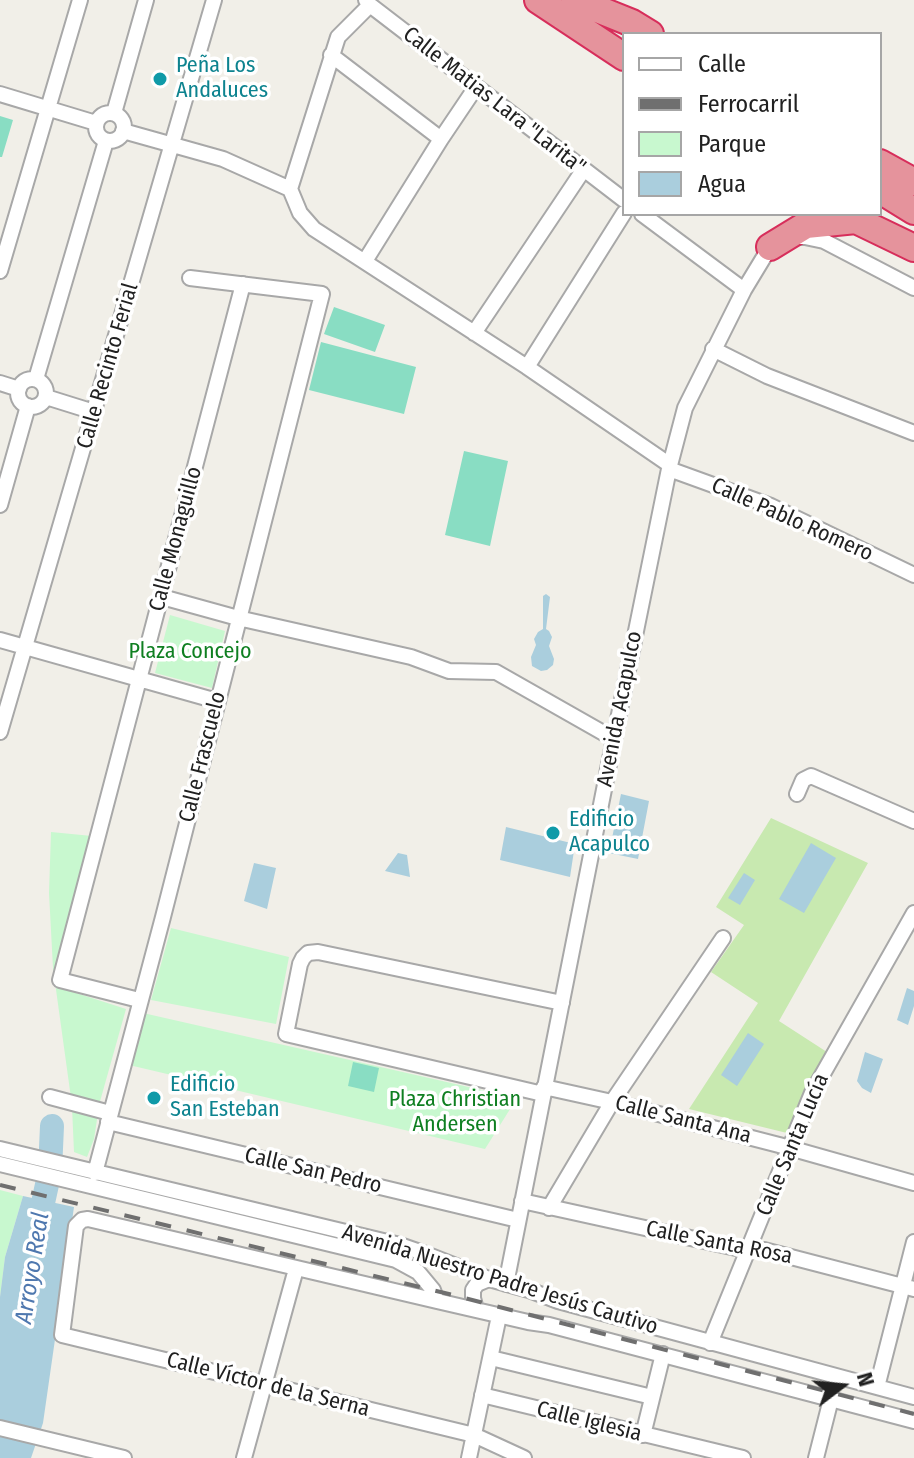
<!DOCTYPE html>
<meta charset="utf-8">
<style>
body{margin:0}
#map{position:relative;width:914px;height:1458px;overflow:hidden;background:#f1efe8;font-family:"Fira Sans Condensed",sans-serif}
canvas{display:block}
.legend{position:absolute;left:622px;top:32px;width:260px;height:184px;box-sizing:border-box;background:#fff;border:2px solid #a6a6a6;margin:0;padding:10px 14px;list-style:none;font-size:24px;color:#212121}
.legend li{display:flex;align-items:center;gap:16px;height:40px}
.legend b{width:40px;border:2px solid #a6a6a6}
.north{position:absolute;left:802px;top:1346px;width:80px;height:80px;-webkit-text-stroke:6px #fff;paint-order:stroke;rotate:74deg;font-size:22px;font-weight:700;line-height:32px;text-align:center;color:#212121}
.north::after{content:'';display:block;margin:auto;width:28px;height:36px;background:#212121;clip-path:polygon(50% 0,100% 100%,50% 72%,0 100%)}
</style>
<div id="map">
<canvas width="914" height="1458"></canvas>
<ul class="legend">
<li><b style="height:10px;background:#fff"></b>Calle</li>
<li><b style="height:10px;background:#6f6f6f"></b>Ferrocarril</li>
<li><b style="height:22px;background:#c8f8cf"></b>Parque</li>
<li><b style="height:22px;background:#aacedd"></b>Agua</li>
</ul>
<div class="north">N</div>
</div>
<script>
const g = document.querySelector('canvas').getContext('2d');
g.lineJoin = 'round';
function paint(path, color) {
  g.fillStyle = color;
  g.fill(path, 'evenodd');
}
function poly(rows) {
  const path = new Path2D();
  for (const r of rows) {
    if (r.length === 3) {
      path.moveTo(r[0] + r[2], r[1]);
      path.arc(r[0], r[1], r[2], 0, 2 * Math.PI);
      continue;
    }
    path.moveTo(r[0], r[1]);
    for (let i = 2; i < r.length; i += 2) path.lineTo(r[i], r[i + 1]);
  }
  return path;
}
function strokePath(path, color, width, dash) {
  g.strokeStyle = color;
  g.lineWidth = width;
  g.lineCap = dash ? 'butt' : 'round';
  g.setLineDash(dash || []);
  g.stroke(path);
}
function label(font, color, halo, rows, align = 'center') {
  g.font = font + ' "Fira Sans Condensed",sans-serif';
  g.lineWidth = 7;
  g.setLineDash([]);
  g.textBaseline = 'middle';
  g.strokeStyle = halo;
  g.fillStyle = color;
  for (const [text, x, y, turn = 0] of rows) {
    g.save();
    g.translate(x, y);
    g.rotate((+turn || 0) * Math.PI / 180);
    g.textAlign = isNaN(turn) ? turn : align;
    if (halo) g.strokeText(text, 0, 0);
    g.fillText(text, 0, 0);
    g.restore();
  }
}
paint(poly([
 [771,818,868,863,779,1021,830,1054,803,1094,787,1133,689,1109,758,1003,711,972,744,925,716,907]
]), '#c8e9b0');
paint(poly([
 [170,615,225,631,212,688,155,673],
 [51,832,92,836,59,984,70,991,126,1009,99,1105,71,1098,53,968,49,893],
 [171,928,289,957,276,1024,151,1000],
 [143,1013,517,1098,485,1149,129,1065],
 [72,1107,98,1113,94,1139,87,1157,74,1152],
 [0,1190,23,1196,5,1257,0,1297]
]), '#c8f8cf');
paint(poly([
 [0,116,13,120,2,157,0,157],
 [334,307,385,325,375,352,324,334],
 [321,342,416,367,404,414,309,390],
 [464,451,508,461,490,546,445,535],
 [353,1062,379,1068,374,1092,348,1086]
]), '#89ddc3');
paint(poly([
 [546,594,550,597,546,629,549,631,552,637,549,646,554,659,553,665,547,670,541,671,532,666,531,657,536,645,534,639,538,632,543,629,543,596],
 [621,794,649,801,638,859,609,853],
 [506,827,575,844,570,877,500,860],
 [811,843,836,858,804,913,779,899],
 [398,853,407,855,410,877,385,871],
 [254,863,276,868,267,909,244,901],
 [744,873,755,880,740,905,728,898],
 [907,988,914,991,914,1006,908,1025,897,1020],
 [748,1033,764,1044,737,1086,721,1075],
 [865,1052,883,1059,871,1093,862,1088,857,1081],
 [23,1196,74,1207,43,1423,31,1458,0,1458,0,1297,5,1257]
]), '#aacedd');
strokePath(poly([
 [37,1230,50,1171,52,1126]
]), '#aacedd', 24);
const minor = poly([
 [366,0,370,5,624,200],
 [331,55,441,139],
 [0,94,96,123],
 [110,127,14],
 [114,113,146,0],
 [123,131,223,159,290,189,300,213,314,229,527,367,670,465],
 [290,189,338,37,370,5],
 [642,214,744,290],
 [793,237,805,237,824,241,914,288],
 [365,261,441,139,476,87],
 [0,271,80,0],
 [474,333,584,169],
 [713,349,767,376,914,433],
 [527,367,624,213],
 [32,393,14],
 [36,379,106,141],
 [0,383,19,389],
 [46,397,94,412],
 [669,469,771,506,914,575],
 [0,505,28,406],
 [162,597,238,618,411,657,449,671,496,672,614,739],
 [0,640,217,701],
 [0,732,214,0],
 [797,794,803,780,811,776,914,821],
 [139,1000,60,980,243,284],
 [544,1087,612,1102,779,1145,914,1183],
 [543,1094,286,1034,300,964,303,958,308,953,318,952,562,1003],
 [50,1097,110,1113],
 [108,1122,518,1220],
 [0,1149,400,1245,426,1254,489,1279,529,1290,558,1301,914,1397],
 [0,1164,396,1260,418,1272,433,1290,437,1301,528,1322,549,1325,914,1421],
 [95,1173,163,917,322,294,190,278],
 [522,1201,736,1248,764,1250,914,1289],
 [549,1208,612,1102,723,938],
 [506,1284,614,739,669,469,685,408,744,290,770,247],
 [437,1301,88,1219,82,1220,76,1226,62,1335,474,1435,524,1458],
 [476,1309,473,1298,473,1290,477,1284,489,1279],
 [710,1343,812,1093,914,913],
 [491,1358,652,1397],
 [877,1387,914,1242],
 [482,1395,743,1458],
 [0,1428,124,1458],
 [643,1435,663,1354],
 [244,1458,296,1269],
 [469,1458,499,1316],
 [816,1458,831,1399]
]);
const motorway = poly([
 [538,0,624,57],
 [575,0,632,23,650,34],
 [880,163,914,182],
 [880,190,914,211],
 [770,247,806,225,856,220,914,248]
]);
strokePath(minor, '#a8a8a8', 18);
strokePath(motorway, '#d72e5b', 30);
strokePath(minor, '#fff', 14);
strokePath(motorway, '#e5939c', 26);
strokePath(poly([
 [0,1185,453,1295,914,1414]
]), '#6f6f6f', 4, [16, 16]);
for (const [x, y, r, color] of [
 [160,79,8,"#0f9aa8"],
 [553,833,8,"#0f9aa8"],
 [154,1098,8,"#0f9aa8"]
]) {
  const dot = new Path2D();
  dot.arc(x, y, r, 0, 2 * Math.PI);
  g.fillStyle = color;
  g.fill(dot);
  strokePath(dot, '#fff', 3);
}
label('22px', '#0d838f', '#fff', [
 ["Peña Los",176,66],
 ["Andaluces",176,91],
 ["Edificio",569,820],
 ["Acapulco",569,845],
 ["Edificio",170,1085],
 ["San Esteban",170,1110]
], 'left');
label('22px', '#212121', '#fff', [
 ["Calle Matias Lara \"Larita\"",494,101,38],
 ["Calle Recinto Ferial",108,366,-74],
 ["Calle Pablo Romero",792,520,24],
 ["Calle Monaguillo",176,539,-75],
 ["Avenida Acapulco",620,709,-79],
 ["Calle Frascuelo",203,757,-76],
 ["Calle Santa Ana",683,1120,14],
 ["Calle Santa Lucía",793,1145,-67],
 ["Calle San Pedro",313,1171,13],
 ["Calle Santa Rosa",719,1243,11],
 ["Avenida Nuestro Padre Jesús Cautivo",500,1280,17],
 ["Calle Víctor de la Serna",268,1385,14],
 ["Calle Iglesia",589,1422,14]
]);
label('22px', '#0f7f21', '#fff', [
 ["Plaza Concejo",190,652],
 ["Plaza Christian",455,1100],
 ["Andersen",455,1125]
]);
label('italic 24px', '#4f78af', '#fff', [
 ["Arroyo Real",33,1268,-81]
]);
</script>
